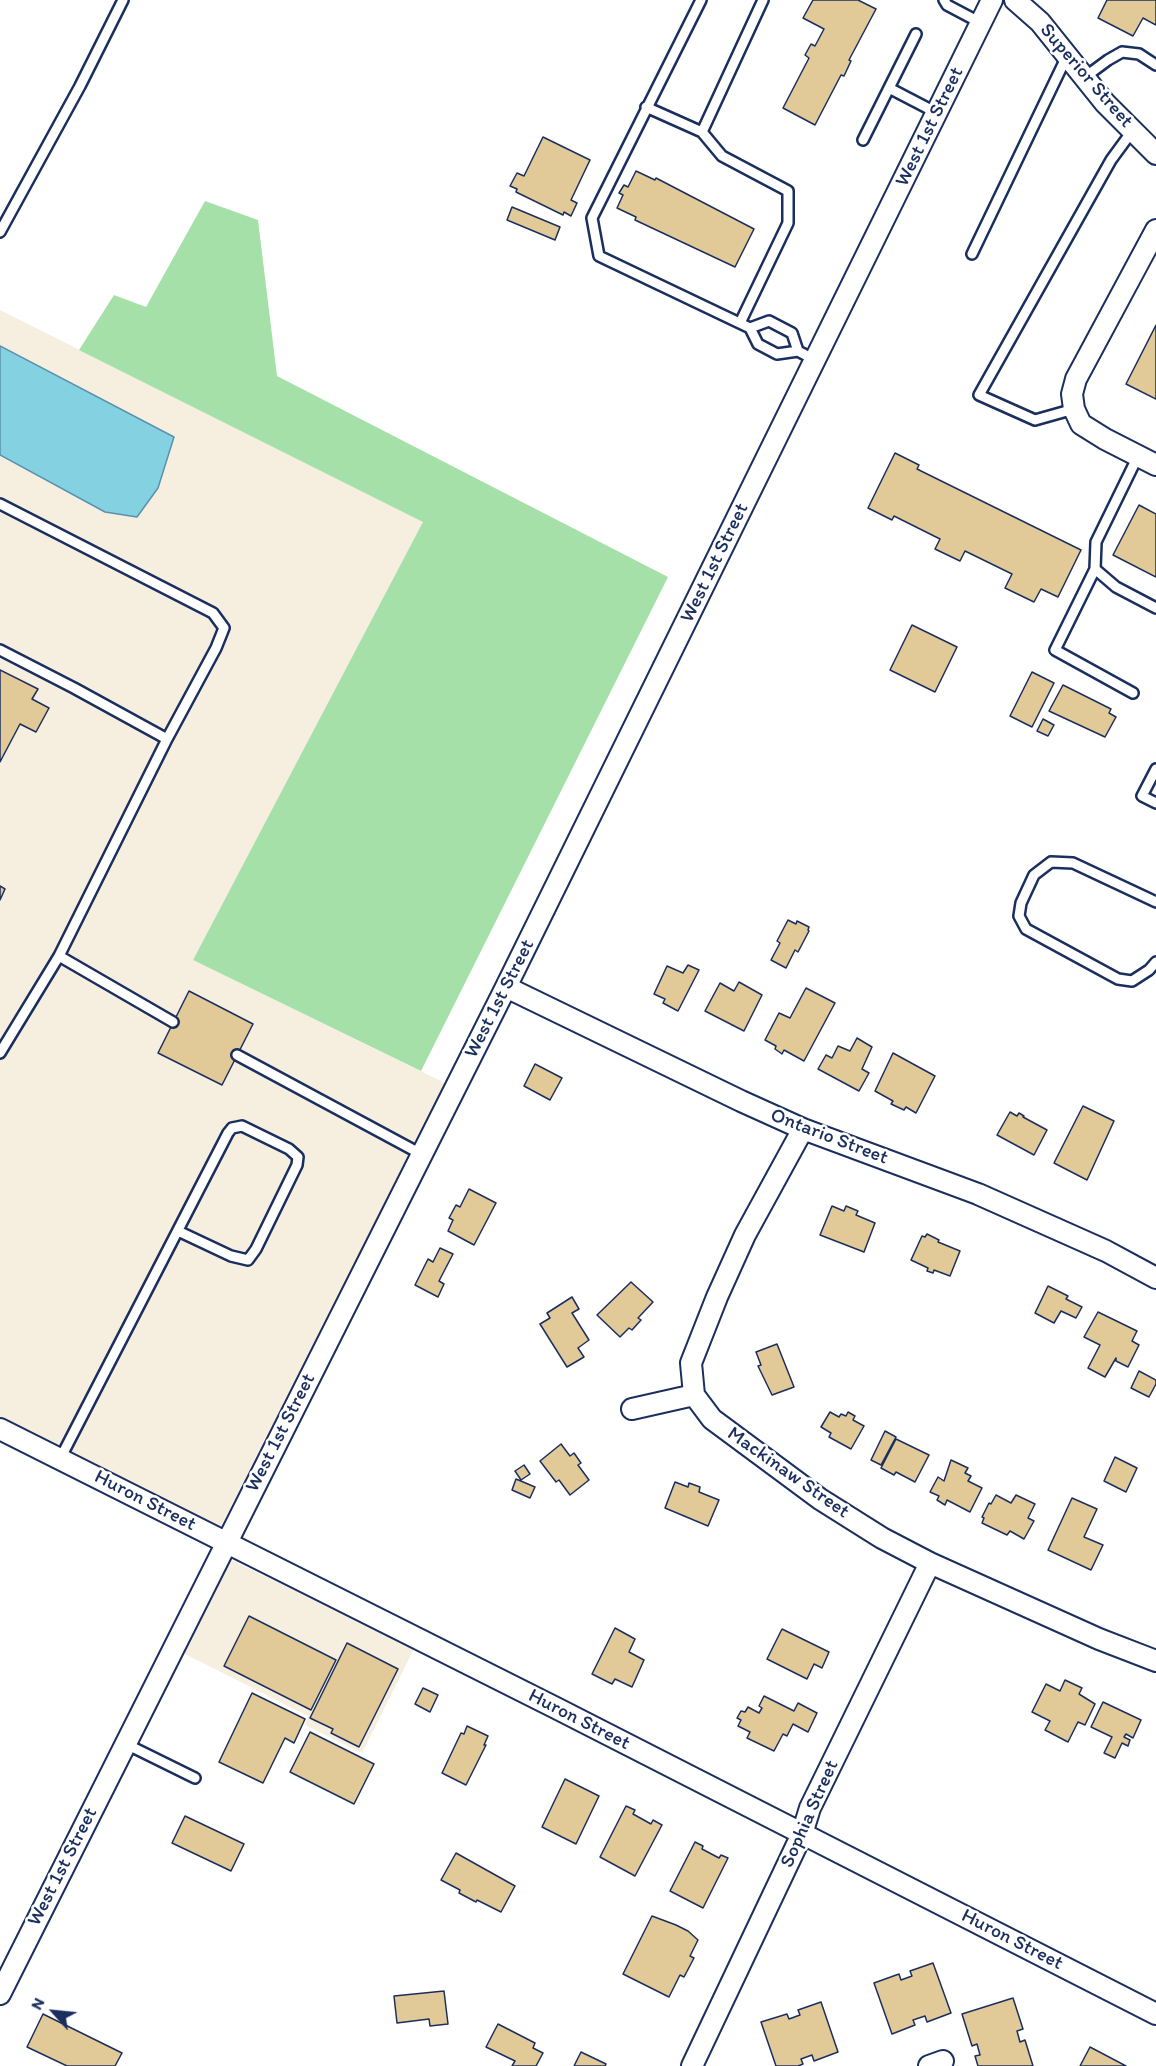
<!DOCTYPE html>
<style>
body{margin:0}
#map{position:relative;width:1156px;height:2066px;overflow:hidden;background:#fff;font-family:Itim,sans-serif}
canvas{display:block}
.north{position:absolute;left:24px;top:1982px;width:60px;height:60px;-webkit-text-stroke:4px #fff;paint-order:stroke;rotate:297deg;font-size:16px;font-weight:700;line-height:24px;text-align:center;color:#1b2f5e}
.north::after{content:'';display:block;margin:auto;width:21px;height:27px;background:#1b2f5e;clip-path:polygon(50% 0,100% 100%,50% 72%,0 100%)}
</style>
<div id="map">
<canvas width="1156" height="2066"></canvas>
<div class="north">N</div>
</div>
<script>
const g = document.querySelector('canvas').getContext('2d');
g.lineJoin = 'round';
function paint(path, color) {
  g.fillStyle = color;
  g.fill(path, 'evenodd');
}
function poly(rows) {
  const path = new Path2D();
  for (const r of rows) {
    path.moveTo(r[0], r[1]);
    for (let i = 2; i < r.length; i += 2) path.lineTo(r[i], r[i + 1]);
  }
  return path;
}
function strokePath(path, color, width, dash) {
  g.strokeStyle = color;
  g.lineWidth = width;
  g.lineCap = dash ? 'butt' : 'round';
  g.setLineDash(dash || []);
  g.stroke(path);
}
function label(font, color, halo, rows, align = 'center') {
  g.font = font + ' Itim,sans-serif';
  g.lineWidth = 5;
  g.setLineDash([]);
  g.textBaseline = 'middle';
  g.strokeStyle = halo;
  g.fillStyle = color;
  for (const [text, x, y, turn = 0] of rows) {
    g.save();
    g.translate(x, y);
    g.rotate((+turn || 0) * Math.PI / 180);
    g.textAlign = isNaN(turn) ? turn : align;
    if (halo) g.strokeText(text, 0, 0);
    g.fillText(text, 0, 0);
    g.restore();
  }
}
paint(poly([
 [0,310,424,522,193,960,445,1083,220,1528,0,1417],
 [231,1560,357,1620,414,1649,362,1753,305,1725,308,1716,183,1653]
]), '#f6efe0');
paint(poly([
 [205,201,258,220,277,376,668,577,421,1071,193,960,423,522,79,350,114,295,146,307]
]), '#a4e0a7');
const water = poly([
 [0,346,174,437,158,488,137,517,105,512,0,455,0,346]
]);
paint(water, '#84d2e1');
strokePath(water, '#5a91ad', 1.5);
const building = poly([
 [813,0,858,0,876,9,849,60,851,61,844,76,841,75,815,125,783,108,809,58,805,55,811,44,815,46,824,29,803,18,813,0],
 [1107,0,1156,0,1156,25,1143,18,1133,36,1098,18,1107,0],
 [543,137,590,160,571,200,577,203,571,216,564,212,563,215,516,192,517,189,510,186,517,173,524,176,543,137],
 [636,171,655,180,656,178,754,229,735,267,635,220,636,217,617,208,623,195,619,193,624,185,628,187,636,171],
 [512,207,560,227,555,240,507,220,512,207],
 [1156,325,1156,399,1126,384,1156,325],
 [895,453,919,465,917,469,1081,550,1058,597,1041,589,1034,602,1005,588,1012,574,965,551,960,561,935,549,940,539,894,516,892,520,868,508,895,453],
 [1139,505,1156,514,1156,577,1113,555,1139,505],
 [912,625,957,647,935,692,890,670,912,625],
 [0,670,38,689,32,699,49,708,36,732,20,724,0,762,0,670],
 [1032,672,1054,683,1032,727,1010,716,1032,672],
 [1063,685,1111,709,1109,713,1116,717,1105,737,1049,711,1063,685],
 [1043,719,1054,725,1048,736,1037,731,1043,719],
 [0,886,5,889,0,900,0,886],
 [788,920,796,924,797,921,809,927,808,930,809,931,798,952,795,950,786,968,771,960,780,943,777,941,788,920],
 [688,965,699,970,678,1011,663,1003,665,999,654,994,667,966,683,973,688,965],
 [739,982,762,995,744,1031,705,1011,720,983,734,991,739,982],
 [806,988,835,1003,804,1061,784,1050,782,1054,775,1049,776,1046,765,1040,779,1013,790,1018,806,988],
 [189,991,253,1024,222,1085,158,1053,189,991],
 [857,1038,872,1047,862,1069,869,1073,859,1091,818,1069,826,1055,832,1058,838,1046,850,1051,857,1038],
 [893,1053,935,1076,916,1113,906,1107,904,1110,891,1104,893,1101,875,1091,893,1053],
 [535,1064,562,1078,550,1100,524,1086,535,1064],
 [1083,1106,1114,1121,1087,1180,1054,1163,1083,1106],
 [1010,1112,1017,1116,1019,1113,1024,1116,1023,1117,1047,1130,1034,1155,997,1135,1010,1112],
 [469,1189,496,1203,474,1245,448,1231,453,1220,449,1218,456,1205,460,1207,469,1189],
 [832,1206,844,1211,846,1206,858,1211,856,1215,875,1223,864,1252,820,1235,832,1206],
 [927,1234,939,1240,938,1242,960,1251,950,1276,934,1270,933,1273,927,1271,928,1268,911,1260,922,1236,925,1237,927,1234],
 [440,1248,453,1254,439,1281,444,1284,438,1297,415,1285,428,1259,433,1262,440,1248],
 [631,1282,653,1302,638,1318,641,1320,632,1330,629,1328,620,1337,597,1315,631,1282],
 [1048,1286,1068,1296,1066,1299,1082,1307,1076,1318,1061,1311,1054,1323,1035,1313,1048,1286],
 [572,1297,579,1309,572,1313,589,1340,578,1348,584,1357,567,1367,540,1324,550,1318,547,1313,572,1297],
 [1098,1312,1137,1331,1132,1341,1139,1345,1128,1367,1116,1361,1116,1358,1105,1377,1088,1368,1100,1345,1084,1337,1098,1312],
 [777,1344,794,1387,772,1395,758,1366,761,1365,756,1352,777,1344],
 [1139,1371,1156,1380,1156,1384,1149,1397,1131,1388,1139,1371],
 [830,1412,839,1417,841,1414,846,1416,848,1412,855,1416,853,1420,864,1426,851,1449,829,1437,831,1433,821,1427,830,1412],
 [885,1431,896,1437,881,1465,871,1460,885,1431],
 [896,1439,929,1455,915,1482,896,1472,894,1475,881,1468,896,1439],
 [561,1444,570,1456,574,1453,581,1463,578,1465,589,1480,570,1495,559,1480,556,1482,540,1461,561,1444],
 [1115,1457,1137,1468,1126,1492,1104,1481,1115,1457],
 [951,1460,968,1468,965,1473,971,1476,968,1481,982,1488,970,1512,947,1500,945,1505,937,1500,939,1496,930,1492,938,1477,944,1481,951,1460],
 [524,1465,530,1474,521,1480,515,1471,524,1465],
 [516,1479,535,1487,530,1498,512,1490,516,1479],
 [675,1482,688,1487,689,1483,700,1487,699,1492,719,1500,708,1526,665,1508,675,1482],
 [996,1495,1011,1503,1016,1495,1035,1504,1028,1518,1034,1521,1024,1539,1010,1531,1007,1535,982,1523,984,1518,982,1517,989,1503,991,1504,996,1495],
 [1072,1498,1097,1509,1084,1537,1103,1545,1091,1570,1048,1550,1072,1498],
 [249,1616,336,1660,311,1710,224,1666,249,1616],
 [615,1628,635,1639,629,1652,644,1660,632,1687,615,1679,612,1684,592,1674,615,1628],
 [782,1629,829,1652,822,1668,814,1664,807,1679,767,1659,782,1629],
 [347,1643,398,1669,359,1747,331,1733,333,1729,310,1718,347,1643],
 [1065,1680,1082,1688,1079,1694,1095,1704,1085,1725,1078,1722,1068,1742,1045,1730,1050,1721,1032,1712,1046,1684,1060,1691,1065,1680],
 [423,1688,438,1695,430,1712,415,1704,423,1688],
 [252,1693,305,1719,294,1743,285,1738,263,1783,219,1762,252,1693],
 [764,1696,794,1711,798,1703,817,1713,808,1732,793,1724,787,1736,783,1734,774,1751,747,1738,750,1732,738,1726,741,1720,737,1718,741,1711,745,1712,748,1707,759,1713,762,1708,759,1706,764,1696],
 [1103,1702,1141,1720,1133,1738,1126,1734,1124,1737,1130,1740,1128,1746,1122,1743,1115,1758,1104,1753,1112,1737,1091,1727,1103,1702],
 [467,1726,488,1736,484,1745,486,1745,466,1785,442,1773,461,1733,464,1734,467,1726],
 [310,1732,374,1764,354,1804,290,1772,310,1732],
 [565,1779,599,1796,576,1844,542,1827,565,1779],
 [626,1806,635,1810,633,1814,651,1824,653,1820,662,1825,635,1876,600,1857,626,1806],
 [185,1816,244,1844,231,1871,172,1843,185,1816],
 [695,1842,703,1846,702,1849,719,1858,721,1855,728,1858,703,1908,670,1891,695,1842],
 [456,1853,515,1886,501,1912,477,1900,476,1902,459,1893,460,1890,441,1880,456,1853],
 [652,1916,676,1925,688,1931,698,1940,690,1956,694,1958,684,1977,680,1975,669,1997,623,1974,652,1916],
 [933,1963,951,2013,927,2022,925,2016,913,2020,915,2025,892,2034,874,1983,899,1974,901,1980,912,1976,910,1971,933,1963],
 [444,1991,448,2024,430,2026,429,2019,397,2023,394,1996,444,1991],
 [1013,1998,1023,2029,1017,2031,1020,2042,1025,2040,1033,2066,978,2066,975,2056,980,2055,977,2044,972,2046,962,2014,1013,1998],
 [821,2002,838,2052,814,2061,812,2055,801,2059,803,2064,798,2066,776,2066,761,2022,787,2014,789,2019,800,2015,798,2010,821,2002],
 [43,2014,122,2053,115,2066,67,2066,27,2047,43,2014],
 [498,2024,535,2043,533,2048,543,2053,536,2066,512,2066,515,2061,486,2047,498,2024],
 [1090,2047,1126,2066,1080,2066,1090,2047],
 [581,2052,606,2064,605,2066,574,2066,581,2052]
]);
paint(building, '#e2c998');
strokePath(building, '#1b2f5e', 1.5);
const lane = poly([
 [701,0,592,218,599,256,750,328,758,344,777,354,798,351,815,360],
 [944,0,947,5,981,23],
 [1085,77,1108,60,1122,52,1139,54,1156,65],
 [889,88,916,34],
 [646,107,702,132],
 [863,140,889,88,937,113],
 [0,232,80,86,123,0],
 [972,254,1067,56],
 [740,323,788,223,788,191,722,156,702,132,763,0],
 [750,328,769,321,792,333,798,351],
 [1074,409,1035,420,979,395,1111,160,1133,130],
 [0,504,213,613,224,628,216,648,167,739],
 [1095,569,1096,542,1138,456],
 [0,650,74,688,167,739,59,956,173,1022],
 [1133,693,1055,650,1095,569,1116,587,1156,608],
 [1156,769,1142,796,1156,803],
 [1156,902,1073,863,1051,862,1034,875,1021,903,1019,916,1026,929,1118,979,1132,981,1149,970,1156,962],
 [0,1053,59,956],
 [237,1055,421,1154],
 [60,1459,228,1133,232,1128,242,1126,289,1149,298,1157,297,1165,256,1249,248,1260,231,1256,178,1231],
 [126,1744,195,1778]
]);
const street = poly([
 [1015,0,1040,22,1105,103,1156,154],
 [1156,230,1076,379,1072,394,1074,409,1081,424,1105,439,1156,465],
 [506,987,741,1101,803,1129,978,1194,1106,1251,1156,1278],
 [803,1129,745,1235,717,1297,691,1363,694,1395,712,1419,820,1499,882,1538,930,1563,1099,1639,1156,1661],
 [632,1409,694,1395],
 [0,1429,556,1708,1156,2014],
 [0,1994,506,987,992,0],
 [692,2066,802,1834,810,1808,930,1563],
 [929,2066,943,2061]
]);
strokePath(lane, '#1b2f5e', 14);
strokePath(street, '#1b2f5e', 24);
strokePath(lane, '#fff', 9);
strokePath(street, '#fff', 20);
label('20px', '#1b2f5e', '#fff', [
 ["Superior Street",1086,76,49],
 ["West 1st Street",930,127,-64],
 ["West 1st Street",715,563,-64],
 ["West 1st Street",500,999,-63],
 ["Ontario Street",829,1137,21],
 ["West 1st Street",281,1433,-63],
 ["Mackinaw Street",788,1473,35],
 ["Huron Street",145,1501,27],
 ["Huron Street",579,1720,27],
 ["Sophia Street",810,1814,-66],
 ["West 1st Street",63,1867,-63],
 ["Huron Street",1012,1940,27]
]);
</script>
